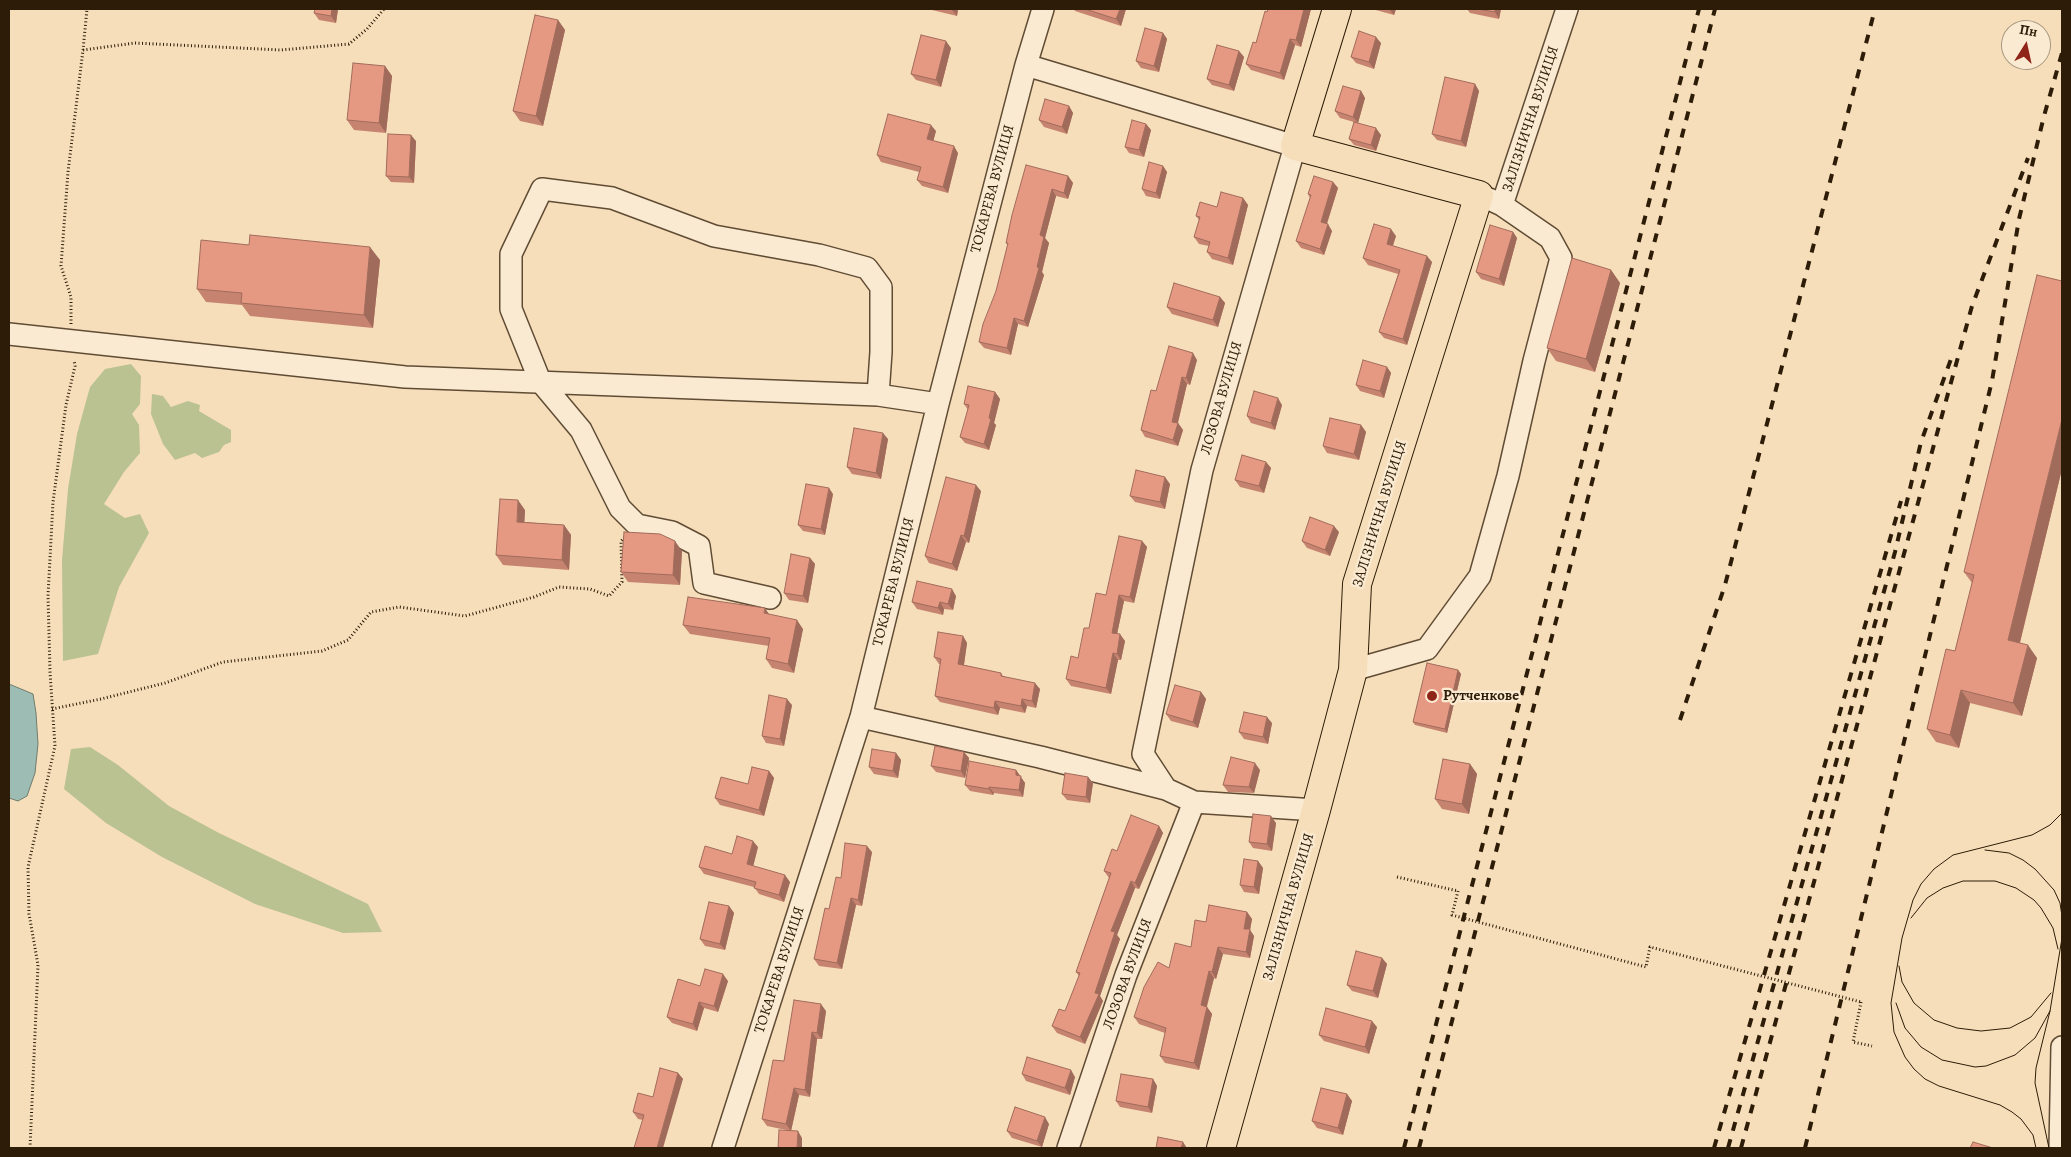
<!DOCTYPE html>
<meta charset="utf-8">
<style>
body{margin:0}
#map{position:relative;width:2071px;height:1157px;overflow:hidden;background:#f7deba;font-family:Alegreya,serif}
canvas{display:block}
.frame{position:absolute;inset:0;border:10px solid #2d1c07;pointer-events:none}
.north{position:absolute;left:2001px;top:20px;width:50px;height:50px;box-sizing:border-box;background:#faead2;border:1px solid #a89881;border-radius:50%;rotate:10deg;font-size:14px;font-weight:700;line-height:20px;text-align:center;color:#2d1c07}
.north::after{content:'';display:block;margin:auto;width:18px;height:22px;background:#8f2418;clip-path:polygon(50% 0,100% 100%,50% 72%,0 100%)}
</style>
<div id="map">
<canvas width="2071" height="1157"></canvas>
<div class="frame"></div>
<div class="north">Пн</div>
</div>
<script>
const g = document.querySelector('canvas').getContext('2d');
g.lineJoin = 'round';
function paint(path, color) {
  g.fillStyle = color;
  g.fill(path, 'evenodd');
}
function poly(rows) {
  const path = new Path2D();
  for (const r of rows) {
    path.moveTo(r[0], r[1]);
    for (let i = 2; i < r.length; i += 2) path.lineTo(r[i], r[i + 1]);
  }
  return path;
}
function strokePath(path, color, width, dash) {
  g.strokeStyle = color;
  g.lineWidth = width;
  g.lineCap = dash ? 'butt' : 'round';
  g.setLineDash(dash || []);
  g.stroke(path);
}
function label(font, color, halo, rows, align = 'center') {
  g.font = font + ' Alegreya,serif';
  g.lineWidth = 4.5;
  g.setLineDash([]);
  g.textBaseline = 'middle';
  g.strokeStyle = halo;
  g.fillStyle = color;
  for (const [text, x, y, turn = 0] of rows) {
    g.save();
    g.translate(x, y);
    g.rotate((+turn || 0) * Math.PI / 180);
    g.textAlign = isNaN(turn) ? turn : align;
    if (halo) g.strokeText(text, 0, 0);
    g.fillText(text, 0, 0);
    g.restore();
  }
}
paint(poly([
 [131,364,141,376,140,404,132,414,139,425,140,453,124,472,104,504,125,518,140,514,149,533,119,587,98,654,63,661,62,560,68,489,77,434,90,387,105,369],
 [152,394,163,396,171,407,188,401,200,405,199,411,231,430,231,442,224,445,219,452,202,458,195,453,175,460,163,444,151,414],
 [90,747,118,765,169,806,219,833,368,904,382,932,343,933,255,904,162,857,106,823,64,789,71,749]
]), '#bac291');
const water = poly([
 [9,684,33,694,36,713,38,744,35,773,27,796,18,801,9,798,9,684]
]);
paint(water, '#9dbcb3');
strokePath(water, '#707c6e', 1);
const minor = poly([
 [1026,65,1295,146,1202,470,1143,754,1166,789],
 [1489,199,1502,205,1567,9],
 [9,334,405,377,878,395,938,404],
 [770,598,704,583,699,546,672,532,637,525,620,508,581,430,540,381,511,309,511,254,542,189,612,198,714,236,819,255,867,268,881,287,881,352,878,395],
 [1353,670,1427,649,1480,576,1508,476,1534,361,1561,258,1550,238,1502,205],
 [861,717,1040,757,1166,789,1194,802,1316,810],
 [723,1148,861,717,938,404,1026,65,1043,9],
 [1068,1148,1126,975,1194,802],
 [2060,1148,2062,1047]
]);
const major = poly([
 [1221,1148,1316,810,1353,670,1357,584,1479,195,1295,146,1337,9]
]);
strokePath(minor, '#604c34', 24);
strokePath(major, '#2d1c07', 30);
strokePath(poly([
 [83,50,135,43,281,50,349,44,367,29,384,9],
 [71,324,71,297,61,266,68,172,83,50,87,9],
 [52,709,101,699,165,683,223,662,322,651,348,640,371,612,399,607,465,616,534,597,559,587,590,589,609,596,622,582,621,541,625,537],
 [1397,877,1458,891],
 [1861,1002,1853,1042,1872,1046],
 [30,1148,38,965,29,914,28,867,55,746,50,672,48,596,53,502,66,405,75,366,74,360]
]), '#2d1c07', 3, [1, 2.5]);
strokePath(minor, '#faead2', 21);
strokePath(major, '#f7deba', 28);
strokePath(poly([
 [1985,850,2009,853,2023,860,2035,869,2054,890,2060,903,2062,916],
 [1911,918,1927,898,1943,888,1963,881,1995,881,2016,888,2034,900,2041,908,2053,928,2058,949],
 [1899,966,1902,982,1914,1003,1934,1020,1957,1028,1981,1031,2010,1028,2031,1017,2051,993],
 [1896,1003,1905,1028,1921,1047,1942,1060,1975,1067,1986,1066,2015,1055,2035,1038,2050,1011],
 [2036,1148,2033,1135,2021,1119,2012,1112,2000,1105,1939,1086,1925,1079,1914,1069,1905,1057,1894,1032,1891,1003,1902,938,1913,900,1921,884,1934,869,1953,855,2032,835,2050,825,2062,813],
 [2049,1148,2035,1083,2036,1068,2050,1011,2062,938]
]), '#2d1c07', 1);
strokePath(poly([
 [1680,720,1725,585,1875,9],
 [1404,1148,1699,9],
 [1419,1148,1715,9],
 [1714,1148,1901,501],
 [1728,1148,1895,552,1921,442,1951,359],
 [1741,1148,1972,306,2028,158],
 [1805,1148,1992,381,2019,219,2044,116,2062,53]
]), '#2d1c07', 4, [9, 9]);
strokePath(poly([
 [1458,891,1452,915,1646,967,1650,947,1861,1002]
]), '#2d1c07', 3, [1, 2.5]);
paint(poly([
 [315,9,338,9,336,23,319,20,314,13],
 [931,9,958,9,957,16,932,10],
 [1074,9,1126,9,1121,26,1075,11],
 [1268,9,1311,9,1301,47,1295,45,1284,80,1251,70,1246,64,1256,43],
 [1372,9,1396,9,1394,15],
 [1467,9,1501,9,1499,19,1470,13],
 [558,20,565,30,543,126,520,121,513,111],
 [1163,33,1167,39,1159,72,1141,68,1136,61],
 [1381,43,1374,69,1356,63,1351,57],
 [951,48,941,87,916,80,911,74],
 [1239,51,1244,57,1234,91,1212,85,1207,79],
 [385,66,392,76,386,133,354,130,347,120],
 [1475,84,1479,91,1466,147,1437,140,1432,134],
 [1361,91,1365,98,1358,123,1381,135,1376,151,1354,145,1349,139,1354,122,1340,118,1335,111],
 [1069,106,1073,113,1067,134,1044,127,1039,120],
 [1146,124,1151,130,1144,157,1129,153,1125,147],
 [936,131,933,141,958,153,948,193,922,186,917,180,919,172,881,162,877,155],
 [416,141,414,183,391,182,386,176],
 [1163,166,1167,172,1160,199,1146,196,1142,189],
 [1068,176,1073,183,1068,199,1056,196,1045,238,1049,243,1042,272,1044,275,1028,327,1018,324,1011,355,984,348,979,342,996,291,1008,245,1006,243,1012,215],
 [1333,182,1338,188,1327,224,1332,231,1324,255,1301,248,1296,241,1310,198,1308,194],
 [1243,198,1248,205,1233,265,1212,259,1207,252,1209,246,1199,244,1194,237,1199,220,1196,216,1217,207],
 [1513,232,1517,238,1504,286,1481,279,1476,272],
 [1396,236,1393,246,1432,262,1407,345,1384,338,1379,332,1398,274,1368,265,1363,258],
 [380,260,373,328,250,316,242,305,206,302,197,289],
 [1611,270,1620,283,1595,372,1556,361,1547,348],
 [1220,297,1225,303,1218,327,1172,314,1167,307],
 [1197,360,1190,385,1187,384,1178,423,1183,430,1178,446,1145,437,1141,430,1156,391],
 [1387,367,1391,373,1384,398,1360,391,1356,385],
 [995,392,1000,399,994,423,996,425,989,450,965,443,960,437,968,410,964,404],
 [1282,405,1275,430,1251,423,1247,416],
 [1361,425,1366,432,1359,460,1327,453,1323,446],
 [888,439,881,479,852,474,847,467],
 [1266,462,1271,468,1264,493,1240,487,1235,480],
 [2062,469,2020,643,2037,658,2022,716,1970,703,1959,748,1936,742,1927,729,1955,651,1972,583,1964,572],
 [1170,484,1165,509,1135,502,1130,496],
 [981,491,969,543,966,542,957,571,929,563,925,556],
 [833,494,825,535,803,531,798,525],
 [525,510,524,522,564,525,571,535,569,570,503,565,496,555],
 [1339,532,1330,556,1307,548,1302,541],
 [1142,541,1147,547,1134,603,1124,601,1117,634,1125,641,1121,660,1118,660,1111,694,1071,686,1066,679,1078,658,1089,628,1106,595],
 [682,551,680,585,628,582,621,572],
 [810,558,815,564,808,603,789,600,784,593],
 [956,596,953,610,944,609,943,615,917,609,912,602],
 [769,614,803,629,794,673,772,668,766,659,769,646,690,634,683,625],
 [963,636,967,643,964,665,1001,673,1003,676,1040,689,1036,708,1027,706,1025,713,1000,708,998,715,940,702,935,696,940,664,939,664,934,657],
 [1458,670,1461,674,1447,733,1415,725,1413,722],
 [1201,692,1206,699,1198,728,1171,721,1166,714],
 [792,705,784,746,766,743,762,736],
 [1272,723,1268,744,1244,739,1239,732],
 [964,752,969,758,965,778,936,772,931,766],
 [896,753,901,760,898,778,874,774,869,767],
 [1470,764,1477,774,1469,814,1442,809,1435,799],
 [1016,770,1025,783,1023,797,994,793,993,795,970,791,965,785],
 [1260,770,1254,793,1228,792,1223,785],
 [769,771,774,778,764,816,720,805,715,798,748,784],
 [1088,777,1093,783,1090,803,1067,800,1062,794],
 [1276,823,1272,851,1253,848,1249,842],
 [1159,826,1163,833,1139,889,1135,888,1117,935,1120,939,1100,996,1103,1001,1085,1044,1057,1033,1052,1026,1065,1011,1079,976,1076,972,1109,878,1104,871,1117,851],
 [758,847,753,866,790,882,784,902,759,894,754,887,704,874,699,867,732,854],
 [872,852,862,906,856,905,842,969,819,966,814,959,841,878],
 [1258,861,1263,868,1259,894,1244,892,1240,885],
 [729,906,734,913,725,950,705,946,700,939],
 [1247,912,1252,919,1250,930,1254,936,1250,958,1223,954,1216,979,1214,978,1207,1007,1212,1014,1199,1070,1165,1063,1160,1056,1165,1033,1139,1024,1134,1017,1169,968,1191,947,1206,922],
 [1382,958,1387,964,1378,998,1352,991,1347,985],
 [728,981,718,1012,704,1008,697,1031,672,1023,667,1017,700,986],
 [826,1011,822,1039,817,1039,810,1097,799,1095,791,1131,767,1126,762,1119,784,1061],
 [1377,1027,1369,1054,1324,1041,1319,1035],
 [678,1073,683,1079,643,1120,638,1119,633,1112,653,1097],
 [1022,1074,1075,1077,1070,1095,1026,1081],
 [1153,1079,1157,1086,1152,1113,1120,1107,1116,1101],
 [1347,1094,1352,1101,1343,1135,1317,1128,1312,1121],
 [1049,1124,1042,1147,1012,1138,1007,1131]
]), '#c68470');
paint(poly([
 [332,9,338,9,336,23,331,16],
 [952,9,958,9,957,16,952,10],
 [1120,9,1126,9,1121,26,1116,19],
 [1304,9,1311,9,1301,47,1296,40],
 [1389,9,1396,9,1394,15],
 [1495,9,1501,9,1499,19,1495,12],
 [558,20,565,30,543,126,536,116],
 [1163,33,1167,39,1159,72,1154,66],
 [1376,37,1381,43,1374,69,1369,62],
 [1290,39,1295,45,1284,80,1280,73],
 [946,41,951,48,941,87,936,80],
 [1239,51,1244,57,1234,91,1229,85],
 [385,66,392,76,386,133,379,123],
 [1475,84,1479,91,1466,147,1461,141],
 [1361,91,1365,98,1358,123,1353,117],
 [1069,106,1073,113,1067,134,1062,127],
 [1146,124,1151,130,1144,157,1139,150],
 [931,125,936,131,932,146,927,139],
 [1376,128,1381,135,1376,151,1371,145],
 [411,135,416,141,414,183,409,177],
 [954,146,958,153,948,193,943,187],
 [1163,166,1167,172,1160,199,1156,193],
 [1068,176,1073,183,1068,199,1064,193],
 [1333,182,1338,188,1325,229,1321,222],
 [1052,189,1056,196,1045,238,1049,243,1042,272,1044,275,1028,327,1024,321,1037,267,1040,235],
 [1243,198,1248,205,1233,265,1228,258],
 [1328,224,1332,231,1324,255,1320,249],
 [1391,229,1396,236,1391,250,1387,244],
 [1513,232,1517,238,1504,286,1499,279],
 [370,247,380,260,373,328,364,315],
 [1427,256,1432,262,1407,345,1403,339],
 [1611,270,1620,283,1595,372,1586,359],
 [1220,297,1225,303,1218,327,1213,320],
 [1014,318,1018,324,1011,355,1007,348],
 [1193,353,1197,360,1190,385,1186,378],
 [1387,367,1391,373,1384,398,1380,391],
 [1182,377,1187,384,1177,426,1178,423,1183,430,1178,446,1173,440,1172,422],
 [995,392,1000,399,994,423,996,425,989,450,984,444],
 [1278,398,1282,405,1275,430,1271,423],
 [2062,419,2062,469,2017,654,2008,640],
 [1361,425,1366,432,1359,460,1354,454],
 [883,433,888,439,881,479,876,473],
 [1266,462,1271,468,1264,493,1259,486],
 [1165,477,1170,484,1165,509,1160,502],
 [976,485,981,491,969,543,964,536],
 [829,488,833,494,825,535,821,529],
 [518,500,525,510,524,532,517,522],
 [564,525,571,535,569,570,562,560],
 [1334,526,1339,532,1330,556,1325,550],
 [961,535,966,542,957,571,952,564],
 [675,541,682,551,680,585,673,575],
 [1142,541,1147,547,1134,603,1130,597],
 [810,558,815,564,808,603,803,596],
 [952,589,956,596,953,610,948,604],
 [1119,595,1124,601,1116,639,1112,633],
 [940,602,944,609,943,615,938,608],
 [765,608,771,617,764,613],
 [797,620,803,629,794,673,788,664],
 [1120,634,1125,641,1121,660,1117,654],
 [963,636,967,643,963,671,958,664],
 [2028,645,2037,658,2022,716,2013,703],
 [1113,653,1118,660,1111,694,1106,688],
 [1458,670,1461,674,1447,733,1445,729],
 [1035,683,1040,689,1036,708,1032,701],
 [1961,690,1970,703,1959,748,1950,735],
 [1201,692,1206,699,1198,728,1193,722],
 [787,699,792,705,784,746,780,739],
 [1022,699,1027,706,1025,713,1021,706],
 [995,701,1000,708,998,715,994,708],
 [1267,717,1272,723,1268,744,1263,737],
 [964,752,969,758,965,778,961,771],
 [896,753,901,760,898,778,893,771],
 [1255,763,1260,770,1254,793,1249,787],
 [1470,764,1477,774,1469,814,1462,804],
 [1016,770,1025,783,1023,797,1019,790,1016,775],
 [769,771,774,778,764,816,759,810],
 [1088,777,1093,783,1090,803,1086,797],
 [989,787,994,793,993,795,989,789],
 [1271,816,1276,823,1272,851,1267,844],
 [1159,826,1163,833,1139,889,1135,883],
 [753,841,758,847,752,871,747,864],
 [867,846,872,852,862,906,858,900],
 [1258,861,1263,868,1259,894,1254,887],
 [785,875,790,882,784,902,779,895],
 [1131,881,1135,888,1117,935,1120,939,1100,996,1103,1001,1085,1044,1080,1037,1095,993,1111,931],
 [851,898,856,905,842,969,837,963],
 [729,906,734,913,725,950,720,944],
 [1247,912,1252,919,1250,930,1254,936,1250,958,1246,952,1244,929],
 [1218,947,1223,954,1216,979,1212,972],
 [1382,958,1387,964,1378,998,1373,991],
 [1209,971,1214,978,1205,1012,1201,1005],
 [723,974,728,981,718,1012,714,1006],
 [699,1002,704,1008,697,1031,693,1024],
 [821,1004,826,1011,822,1039,817,1033],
 [1207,1007,1212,1014,1199,1070,1194,1063],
 [1372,1021,1377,1027,1369,1054,1365,1047],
 [812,1032,817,1039,810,1097,805,1090],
 [1071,1070,1075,1077,1070,1095,1065,1088],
 [678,1073,683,1079,663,1148,657,1148],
 [1153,1079,1157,1086,1152,1113,1148,1107],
 [794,1088,799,1095,791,1131,786,1124],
 [1347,1094,1352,1101,1343,1135,1338,1128],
 [1045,1117,1049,1124,1042,1147,1037,1141],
 [798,1131,802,1138,802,1148,797,1148],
 [1183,1142,1187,1148,1181,1148]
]), '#a16b5b');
const building = poly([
 [315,9,332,9,331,16,314,13,315,9],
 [1085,9,1120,9,1116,19,1085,9],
 [1268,9,1304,9,1296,40,1290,39,1280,73,1246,64,1253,42,1256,43,1265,11,1267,12,1268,9],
 [1478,9,1495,9,1495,12,1478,9],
 [535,15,558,20,536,116,513,111,535,15],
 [1145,28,1163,33,1154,66,1136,61,1145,28],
 [1359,31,1376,37,1369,62,1351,57,1359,31],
 [921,35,946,41,936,80,911,74,921,35],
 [1217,45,1239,51,1229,85,1207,79,1217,45],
 [353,63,385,66,379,123,347,120,353,63],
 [1445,77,1475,84,1461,141,1432,134,1445,77],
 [1343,86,1361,91,1353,117,1335,111,1343,86],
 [1045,99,1069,106,1062,127,1039,120,1045,99],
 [888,114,931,125,927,139,954,146,943,187,917,180,921,167,877,155,888,114],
 [1132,120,1146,124,1139,150,1125,147,1132,120],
 [1354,122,1376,128,1371,145,1349,139,1354,122],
 [388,134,411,135,409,177,386,176,388,134],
 [1149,162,1163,166,1156,193,1142,189,1149,162],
 [1026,165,1068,176,1064,193,1052,189,1040,235,1044,237,1037,267,1039,268,1024,321,1014,318,1007,348,979,342,983,324,996,291,1008,243,1006,243,1012,215,1026,165],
 [1314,176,1333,182,1321,222,1328,224,1320,249,1296,241,1311,195,1308,194,1314,176],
 [1221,192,1243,198,1228,258,1207,252,1210,242,1194,237,1200,217,1196,216,1200,202,1217,207,1221,192],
 [1374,224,1391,229,1387,244,1427,256,1403,339,1379,332,1400,270,1363,258,1374,224],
 [1490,225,1513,232,1499,279,1476,272,1490,225],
 [250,235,370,247,364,315,241,303,242,293,197,289,201,240,249,245,250,235],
 [1572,258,1611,270,1586,359,1547,348,1572,258],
 [2037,275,2062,281,2062,419,2008,640,2028,645,2013,703,1961,690,1950,735,1927,729,1946,649,1955,651,1974,575,1964,572,2037,275],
 [1174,283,1220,297,1213,320,1167,307,1174,283],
 [1169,346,1193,353,1186,378,1182,377,1172,422,1178,423,1173,440,1141,430,1151,390,1156,391,1169,346],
 [1363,360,1387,367,1380,391,1356,385,1363,360],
 [968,386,995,392,989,418,991,419,984,444,960,437,969,405,964,404,968,386],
 [1254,391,1278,398,1271,423,1247,416,1254,391],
 [1330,418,1361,425,1354,454,1323,446,1330,418],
 [854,428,883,433,876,473,847,467,854,428],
 [1242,455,1266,462,1259,486,1235,480,1242,455],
 [1136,470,1165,477,1160,502,1130,496,1136,470],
 [946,477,976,485,964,536,961,535,952,564,925,556,946,477],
 [806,484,829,488,821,529,798,525,806,484],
 [500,499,518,500,517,522,564,525,562,560,496,555,500,499],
 [1310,517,1334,526,1325,550,1302,541,1310,517],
 [624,532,660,534,675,541,673,575,621,572,624,532],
 [1119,536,1142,541,1130,597,1119,595,1112,633,1120,634,1117,654,1113,653,1106,688,1066,679,1071,656,1078,658,1084,628,1089,628,1096,593,1106,595,1119,536],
 [791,554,810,558,803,596,784,593,791,554],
 [917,581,952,589,948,604,940,602,938,608,912,602,917,581],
 [688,597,765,608,764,613,797,620,788,664,766,659,770,638,683,625,688,597],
 [938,632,963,636,958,664,1001,673,1001,676,1035,683,1032,701,1022,699,1021,706,995,701,994,708,935,696,941,659,934,657,938,632],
 [1427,663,1458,670,1445,729,1413,722,1427,663],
 [1175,685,1201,692,1193,722,1166,714,1175,685],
 [769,695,787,699,780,739,762,736,769,695],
 [1244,712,1267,717,1263,737,1239,732,1244,712],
 [935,746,964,752,961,771,931,766,935,746],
 [872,749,896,753,893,771,869,767,872,749],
 [1231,757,1255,763,1249,787,1223,785,1231,757],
 [1443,759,1470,764,1462,804,1435,799,1443,759],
 [969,761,1016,770,1016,775,1021,776,1019,790,989,787,989,789,965,785,969,761],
 [752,767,769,771,759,810,715,798,721,777,748,784,752,767],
 [1065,773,1088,777,1086,797,1062,794,1065,773],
 [1253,814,1271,816,1267,844,1249,842,1253,814],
 [1131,815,1159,826,1135,883,1131,881,1111,931,1115,932,1095,993,1099,994,1080,1037,1052,1026,1059,1009,1065,1011,1080,973,1076,972,1111,873,1104,871,1112,849,1117,851,1131,815],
 [737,836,753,841,747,864,785,875,779,895,754,888,756,882,699,867,705,846,732,854,737,836],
 [845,843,867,846,858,900,851,898,837,963,814,959,825,908,829,909,836,877,841,878,845,843],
 [1244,859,1258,861,1254,887,1240,885,1244,859],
 [709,902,729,906,720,944,700,939,709,902],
 [1209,905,1247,912,1244,929,1250,929,1246,952,1218,947,1212,972,1209,971,1201,1005,1207,1007,1194,1063,1160,1056,1166,1028,1134,1017,1144,987,1158,962,1169,968,1175,943,1191,947,1195,920,1206,922,1209,905],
 [1356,951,1382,958,1373,991,1347,985,1356,951],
 [705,969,723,974,714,1006,699,1002,693,1024,667,1017,678,979,700,986,705,969],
 [794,1000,821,1004,817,1033,812,1032,805,1090,794,1088,786,1124,762,1119,773,1060,784,1061,794,1000],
 [1326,1008,1372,1021,1365,1047,1319,1035,1326,1008],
 [1027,1057,1071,1070,1065,1088,1022,1074,1027,1057],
 [660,1068,678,1073,657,1148,634,1148,644,1115,633,1112,638,1093,653,1097,660,1068],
 [1121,1074,1153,1079,1148,1107,1116,1101,1121,1074],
 [1321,1088,1347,1094,1338,1128,1312,1121,1321,1088],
 [1015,1107,1045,1117,1037,1141,1007,1131,1015,1107],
 [779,1130,798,1131,797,1148,778,1148,779,1130],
 [1158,1137,1183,1142,1181,1148,1156,1148,1158,1137],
 [1973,1142,1993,1148,1970,1148,1973,1142]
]);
paint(building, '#e69982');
strokePath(building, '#a16b5b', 1);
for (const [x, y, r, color] of [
 [1432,696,6,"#8f2418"]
]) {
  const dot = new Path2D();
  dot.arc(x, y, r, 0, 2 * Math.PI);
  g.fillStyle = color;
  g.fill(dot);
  strokePath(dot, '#faead2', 2);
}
label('15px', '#2d1c07', '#faead2', [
 ["ЗАЛІЗНИЧНА ВУЛИЦЯ",1531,119,-72],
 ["ТОКАРЕВА ВУЛИЦЯ",993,189,-75],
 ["ЛОЗОВА ВУЛИЦЯ",1222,398,-74],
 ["ЗАЛІЗНИЧНА ВУЛИЦЯ",1380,514,-73],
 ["ТОКАРЕВА ВУЛИЦЯ",894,582,-76],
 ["ЗАЛІЗНИЧНА ВУЛИЦЯ",1289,907,-74],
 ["ТОКАРЕВА ВУЛИЦЯ",780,970,-72],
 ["ЛОЗОВА ВУЛИЦЯ",1128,974,-70]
]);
label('bold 15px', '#2d1c07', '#faead2', [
 ["Рутченкове",1443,696]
], 'left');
</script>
